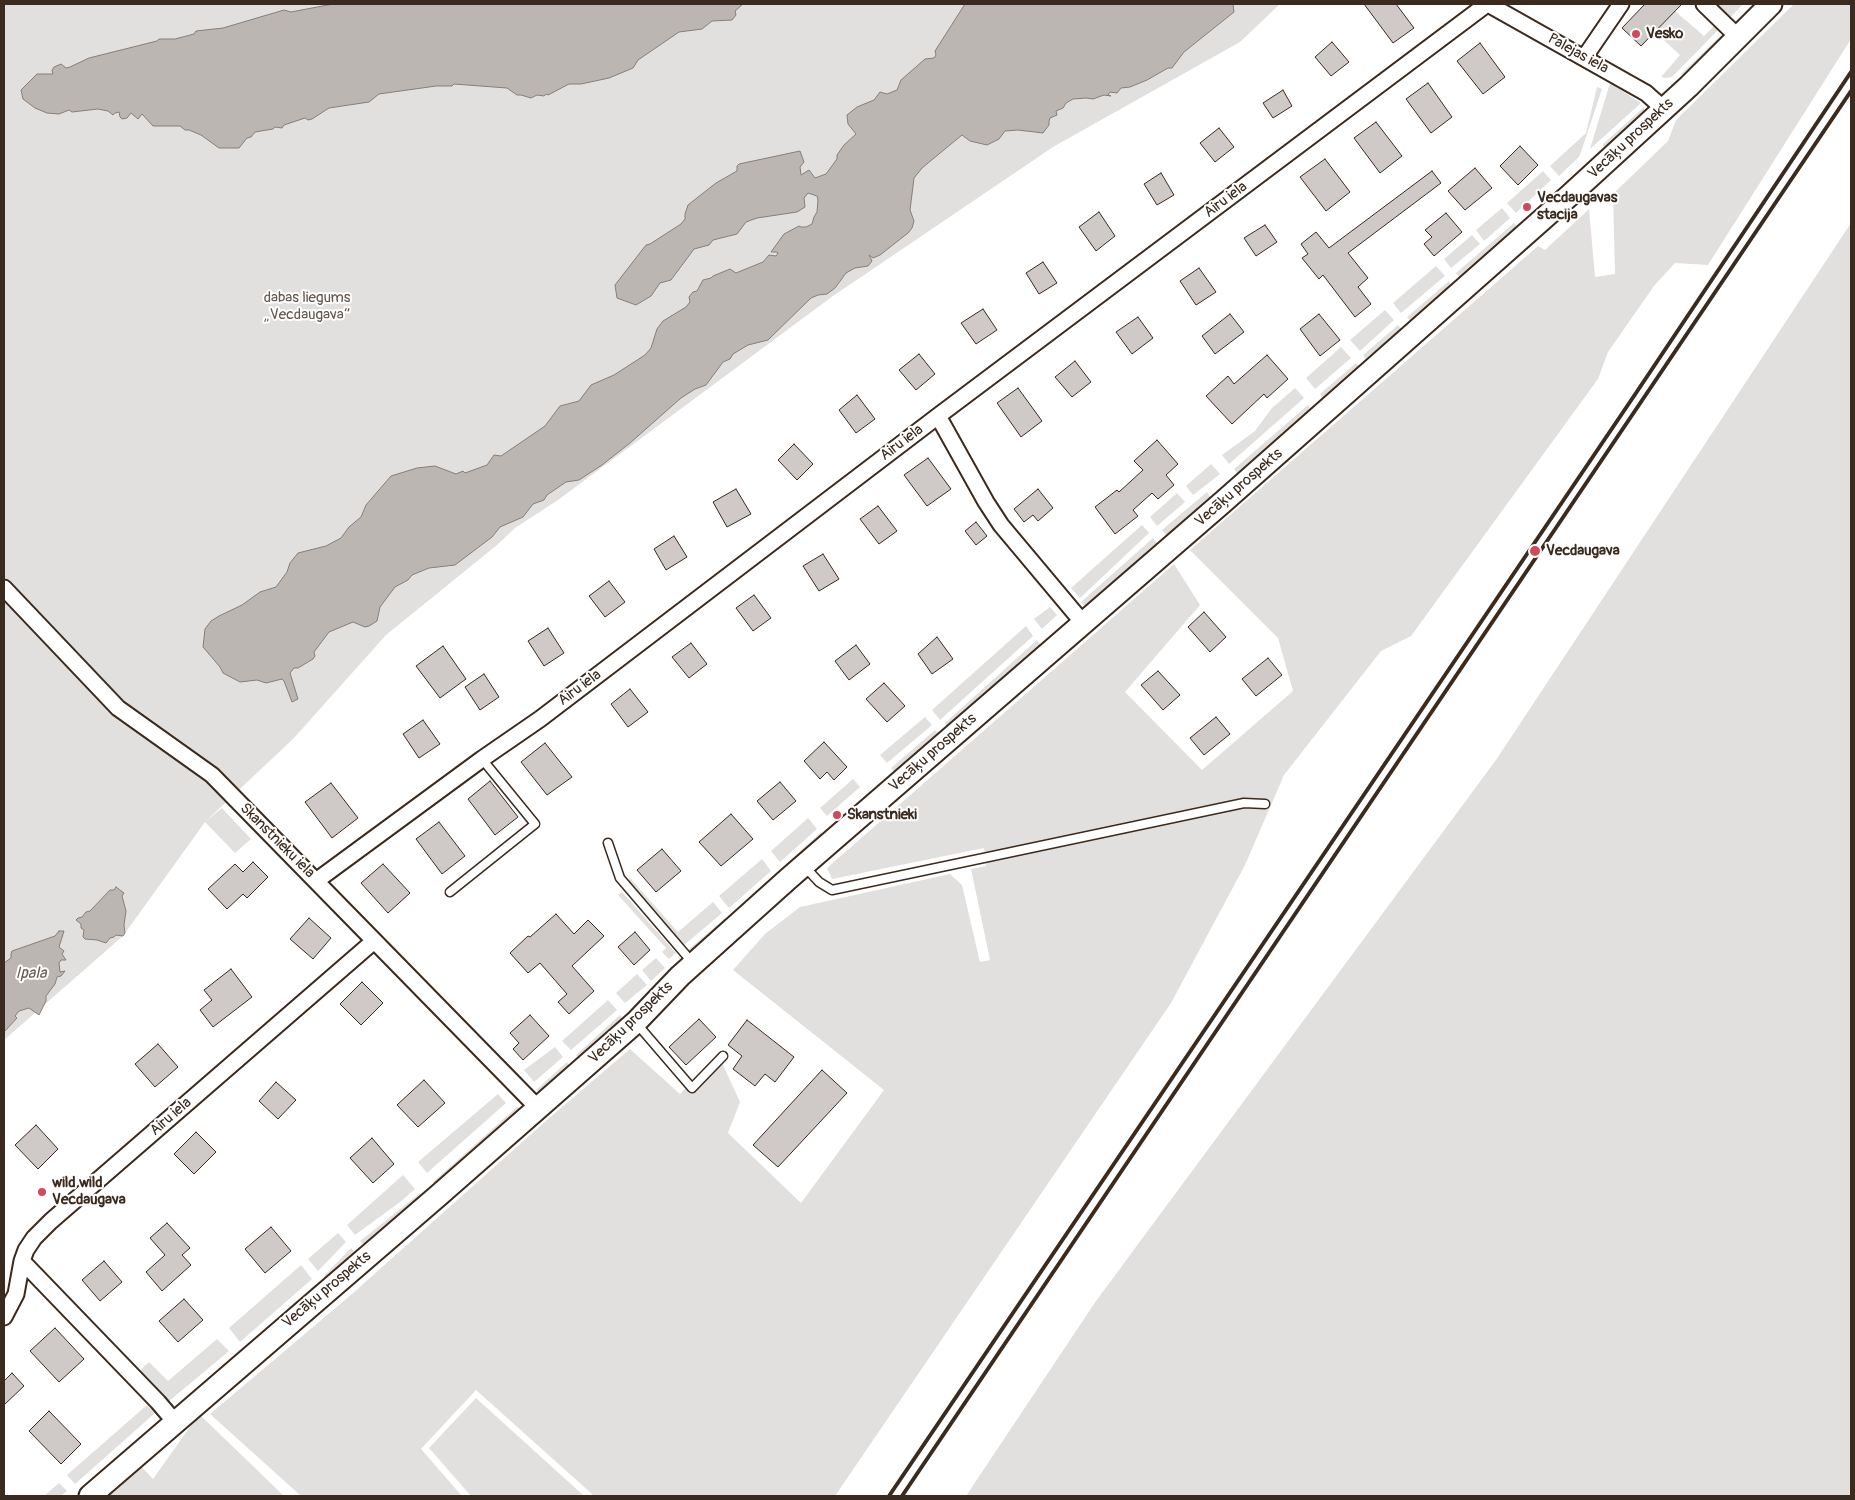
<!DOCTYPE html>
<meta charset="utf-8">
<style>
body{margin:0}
#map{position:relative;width:1855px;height:1500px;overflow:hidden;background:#fff;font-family:Pangolin,sans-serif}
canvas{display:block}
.frame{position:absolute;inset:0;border:5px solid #3b2a1e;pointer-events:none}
</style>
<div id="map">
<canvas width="1855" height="1500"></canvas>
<div class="frame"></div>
</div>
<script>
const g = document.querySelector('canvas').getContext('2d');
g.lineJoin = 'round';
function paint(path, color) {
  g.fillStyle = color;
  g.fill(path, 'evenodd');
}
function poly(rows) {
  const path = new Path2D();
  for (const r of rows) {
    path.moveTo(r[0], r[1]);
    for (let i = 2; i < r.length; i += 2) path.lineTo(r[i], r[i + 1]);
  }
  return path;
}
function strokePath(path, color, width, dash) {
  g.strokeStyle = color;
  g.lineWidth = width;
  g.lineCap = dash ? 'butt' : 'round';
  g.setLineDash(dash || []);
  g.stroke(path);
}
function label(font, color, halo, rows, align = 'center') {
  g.font = font + ' Pangolin,sans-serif';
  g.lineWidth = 4;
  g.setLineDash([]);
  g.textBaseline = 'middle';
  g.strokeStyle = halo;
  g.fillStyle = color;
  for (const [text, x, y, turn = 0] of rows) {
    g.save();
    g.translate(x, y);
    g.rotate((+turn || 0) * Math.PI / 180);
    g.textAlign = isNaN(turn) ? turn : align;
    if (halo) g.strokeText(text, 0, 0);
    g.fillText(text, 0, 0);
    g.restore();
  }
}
paint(poly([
 [4,4,1280,4,1240,42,1053,147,833,296,558,500,515,528,497,545,386,635,294,738,206,821,222,808,251,839,235,853,205,822,123,936,4,1040],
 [1715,4,1743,4,1729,19],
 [1794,4,1851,4,1851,39,1708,265,1675,263,1654,286,1608,352,1598,379,1411,636,1381,651,1284,775,1245,865,1171,1003,835,1496,591,1496,592,1494,476,1390,421,1449,462,1496,301,1496,210,1414,352,1294,548,1119,630,1049,680,1094,718,1054,740,1102,728,1133,801,1203,884,1090,733,970,765,934,800,907,950,874,962,885,980,962,990,960,971,869,986,866,984,848,832,879,827,868,1174,564,1200,605,1125,692,1202,770,1293,691,1278,638,1190,550,1538,246,1545,250,1589,209,1595,277,1615,274,1613,194,1668,141,1676,120],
 [1675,11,1704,36,1715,25,1718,30,1672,77,1665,78,1661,77,1680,55,1655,32],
 [1721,35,1723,38,1684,77,1681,74],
 [1610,83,1641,103,1590,149],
 [1597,87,1602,89,1582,149,1579,157,1559,176,1550,166,1586,133],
 [1644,107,1644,114,1608,146,1605,147,1603,146,1603,144],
 [1543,171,1551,180,1516,213,1507,203],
 [1502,208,1510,218,1484,241,1476,230],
 [1514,223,1519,229,1460,278,1456,273],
 [1851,223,1851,1496,966,1496,1096,1301,1496,760],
 [1472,235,1480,244,1451,268,1444,259],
 [1436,266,1445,276,1401,313,1393,303],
 [1449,281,1452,286,1411,322,1407,317],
 [1385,310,1394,320,1360,351,1350,340],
 [1398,325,1401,329,1365,359,1363,355],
 [1341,347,1351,358,1315,389,1306,378],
 [1356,363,1359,367,1322,398,1320,394],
 [1295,388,1304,398,1229,464,1222,455,1255,431,1272,408],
 [1308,405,1311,409,1237,473,1234,469],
 [1211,464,1220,474,1193,495,1186,486],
 [1207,492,1211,498,1167,536,1162,530],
 [1177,493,1185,502,1157,526,1150,517],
 [1142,525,1149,533,1080,598,1071,588],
 [1153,538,1158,544,1089,606,1084,605,1081,602],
 [1050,607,1057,615,1042,629,1034,619],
 [1026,626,1033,636,940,720,932,710],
 [1037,640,1041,645,949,729,945,723],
 [925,717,932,725,887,763,880,755],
 [935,730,941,736,896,774,891,768],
 [853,779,860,787,827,816,820,808],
 [808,818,817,829,780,862,771,851],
 [821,832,823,835,788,866,786,864],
 [762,859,771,871,729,908,719,896],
 [630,878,678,932,713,902,722,913,683,946,628,881],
 [622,892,676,953,669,959,662,952,666,948,618,895],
 [724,919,726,921,690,952,688,950],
 [656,958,665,968,651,981,642,970],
 [637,974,647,985,625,1003,616,993],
 [608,1000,617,1010,571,1050,562,1041],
 [620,1015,622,1018,578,1058,576,1055],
 [555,1047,563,1057,534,1082,524,1070],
 [567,1062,569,1065,540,1091,536,1090],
 [498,1094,506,1103,427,1173,418,1162],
 [518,1106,519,1109,435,1184,433,1182],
 [403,1175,415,1189,400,1202,355,1235,347,1225],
 [419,1194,422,1196,366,1247,360,1241],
 [338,1233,346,1242,318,1271,308,1259],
 [351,1248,357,1255,327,1279,324,1276],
 [301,1265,312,1279,240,1342,229,1328],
 [316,1284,319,1287,247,1350,245,1347],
 [217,1339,229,1351,168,1402,139,1371,149,1362,168,1381],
 [476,1398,583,1495,582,1496,471,1496,429,1448],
 [147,1405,155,1413,75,1484,67,1475],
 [199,1414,284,1496,103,1496,138,1463,153,1479],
 [59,1483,67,1491,61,1496,44,1496]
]), '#e2e0de');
const water = poly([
 [333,4,743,4,735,11,736,15,732,20,712,21,702,29,679,32,638,60,633,68,609,78,581,84,569,84,548,95,546,94,544,96,537,95,531,98,521,95,517,95,507,88,454,84,452,86,436,86,379,94,369,102,329,108,312,119,308,120,305,118,284,125,282,128,275,127,273,129,255,132,251,137,247,138,239,148,219,148,201,135,189,130,185,130,180,126,153,126,142,114,138,119,131,113,127,118,122,119,120,117,119,112,115,113,113,115,108,111,98,109,72,112,69,110,59,114,47,113,35,108,23,99,21,90,37,74,53,74,52,70,54,67,61,64,66,68,70,67,89,58,157,41,159,39,175,39,194,34,196,31,223,28,284,10,291,12,333,4],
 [965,4,1233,4,1234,12,1184,52,1172,68,1168,68,1147,80,1130,87,1121,88,1117,93,1110,92,1108,95,1111,96,1104,95,1093,99,1086,98,1073,99,1066,103,1063,108,1056,111,1057,115,1050,118,1049,121,1049,125,1043,133,1018,130,1005,131,999,139,987,145,970,141,962,135,922,168,914,178,910,210,914,221,912,228,908,233,880,255,873,258,869,255,872,261,868,266,855,268,846,273,835,288,827,294,818,295,811,298,768,340,748,345,733,354,730,359,723,362,706,385,695,389,681,398,630,443,602,465,579,480,566,482,547,495,544,500,533,504,523,517,500,527,492,537,455,565,429,568,412,575,408,580,395,587,380,607,377,621,369,626,365,627,353,622,329,632,314,652,315,656,313,659,298,668,294,668,290,673,298,699,292,702,284,681,282,679,266,683,257,680,240,682,223,673,220,667,203,647,205,629,211,621,219,616,242,605,260,592,276,587,287,572,290,563,298,553,326,546,341,538,349,527,361,517,366,505,391,476,417,468,435,466,456,474,463,471,465,473,487,465,494,455,501,456,545,426,560,406,579,401,591,385,614,375,645,355,651,348,657,329,663,321,686,307,690,302,689,297,693,292,697,291,703,280,711,278,713,276,730,269,736,273,763,262,769,255,776,256,778,253,776,252,771,252,784,234,799,226,801,227,806,227,812,224,814,217,817,212,818,200,817,196,808,193,804,198,805,207,797,212,757,218,746,222,737,234,713,240,709,245,694,249,671,280,660,283,651,296,636,305,617,298,615,285,646,245,650,244,681,224,685,219,685,214,688,205,716,183,737,171,737,166,739,164,800,151,804,162,800,167,801,175,809,170,815,178,826,174,837,159,837,155,844,145,856,134,848,124,847,115,857,107,874,100,880,92,887,94,897,90,901,80,925,59,934,58,936,55,935,51,965,4],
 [116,887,124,893,122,896,126,911,124,925,125,933,123,936,116,935,114,937,110,938,106,943,97,940,85,939,83,937,84,930,81,928,81,924,76,920,78,918,82,917,86,912,90,911,110,890,114,890,116,887],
 [59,931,64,931,59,947,64,951,62,954,66,960,61,960,59,963,60,972,65,971,61,976,57,977,55,984,46,996,46,1001,39,1015,29,1008,19,1011,15,1016,17,1018,4,1032,4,963,11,958,11,954,12,951,55,936,59,931]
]);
paint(water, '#bcb6b3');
strokePath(water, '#887e77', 1);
const building = poly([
 [1364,4,1396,4,1414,28,1393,43,1364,4],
 [1645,4,1682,4,1641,46,1622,28,1645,4],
 [1332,42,1349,62,1331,76,1315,57,1332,42],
 [1480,43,1505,77,1483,94,1457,61,1480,43],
 [1428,83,1452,117,1431,133,1406,99,1428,83],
 [1283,90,1292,106,1273,118,1263,103,1283,90],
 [1376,122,1402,156,1380,173,1354,138,1376,122],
 [1219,128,1234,147,1215,162,1200,143,1219,128],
 [1520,146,1538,165,1518,185,1500,166,1520,146],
 [1325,159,1350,192,1326,211,1300,177,1325,159],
 [1475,168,1492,188,1465,210,1448,191,1475,168],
 [1432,171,1441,183,1348,253,1368,278,1358,287,1371,304,1355,317,1323,275,1319,279,1302,258,1308,254,1301,244,1316,232,1329,248,1432,171],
 [1161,173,1174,195,1157,205,1144,184,1161,173],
 [1099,212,1115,236,1096,251,1079,227,1099,212],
 [1446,213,1462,232,1434,256,1424,244,1432,237,1425,230,1446,213],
 [1265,225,1277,242,1256,256,1244,238,1265,225],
 [1043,262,1057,283,1039,294,1026,273,1043,262],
 [1199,268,1216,292,1196,305,1180,281,1199,268],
 [983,309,997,330,976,344,961,323,983,309],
 [1230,314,1244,332,1215,354,1202,336,1230,314],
 [1319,314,1340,340,1320,356,1300,329,1319,314],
 [1138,317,1153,338,1132,354,1116,332,1138,317],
 [919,354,935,374,916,390,899,370,919,354],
 [1267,355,1288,379,1267,398,1264,394,1232,424,1206,396,1228,376,1234,384,1267,355],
 [1075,361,1091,382,1072,397,1055,377,1075,361],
 [1018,388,1042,421,1021,437,997,403,1018,388],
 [857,395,875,419,856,433,839,410,857,395],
 [1157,440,1178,464,1166,475,1174,485,1158,499,1152,493,1133,510,1138,516,1115,534,1095,507,1117,490,1119,492,1143,470,1134,461,1157,440],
 [794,444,813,464,797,480,778,460,794,444],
 [928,458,951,489,927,506,904,475,928,458],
 [736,489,751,514,727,527,713,502,736,489],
 [1038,489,1053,508,1038,521,1033,515,1024,522,1014,509,1038,489],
 [878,506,897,531,879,544,860,519,878,506],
 [976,522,987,536,976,545,965,531,976,522],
 [674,536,687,557,666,570,654,549,674,536],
 [823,554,839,579,819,591,803,566,823,554],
 [609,581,625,602,605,617,589,596,609,581],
 [754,595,771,618,753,631,736,608,754,595],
 [1204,612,1226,637,1210,652,1188,627,1204,612],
 [548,628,564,653,544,666,528,641,548,628],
 [937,637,953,659,932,674,918,654,937,637],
 [691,643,707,664,689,678,672,657,691,643],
 [856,645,870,664,849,680,835,661,856,645],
 [443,646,466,679,440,698,416,666,443,646],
 [1268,658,1282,675,1256,696,1242,679,1268,658],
 [1158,671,1180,695,1163,710,1141,685,1158,671],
 [484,674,499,697,480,710,465,687,484,674],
 [884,683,905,706,887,722,866,699,884,683],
 [630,689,648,712,628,727,611,704,630,689],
 [1216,717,1230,734,1204,755,1190,738,1216,717],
 [423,720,440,744,419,758,403,734,423,720],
 [824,742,847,767,834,780,827,772,820,779,804,761,824,742],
 [545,743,572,777,547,795,521,762,545,743],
 [490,781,518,817,495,835,468,799,490,781],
 [780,782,796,801,773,820,757,801,780,782],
 [331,783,358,818,332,838,305,802,331,783],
 [731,814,753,839,721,866,699,842,731,814],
 [439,822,465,856,442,874,416,839,439,822],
 [662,849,681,871,656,892,637,870,662,849],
 [253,862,268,877,247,898,243,894,227,909,208,889,235,864,243,872,253,862],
 [383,864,410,893,388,913,361,883,383,864],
 [556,914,574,934,588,920,604,936,572,966,594,991,569,1014,558,1002,567,994,540,963,528,973,510,953,528,936,530,937,556,914],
 [309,918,331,938,313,959,290,939,309,918],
 [635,932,650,950,634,965,618,947,635,932],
 [231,969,252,997,213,1027,200,1010,212,1000,204,990,231,969],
 [362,982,383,1003,361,1025,340,1004,362,982],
 [530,1015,549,1036,523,1060,513,1049,519,1043,510,1033,530,1015],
 [699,1019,716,1037,686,1065,669,1047,699,1019],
 [747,1020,794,1057,775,1082,765,1074,755,1086,733,1069,742,1056,728,1045,747,1020],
 [158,1044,178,1067,155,1087,135,1064,158,1044],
 [822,1070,847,1093,778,1167,753,1145,822,1070],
 [424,1080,445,1103,418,1127,397,1105,424,1080],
 [276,1082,296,1100,278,1119,259,1101,276,1082],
 [36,1125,58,1149,38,1169,15,1145,36,1125],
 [196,1132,216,1152,194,1174,174,1154,196,1132],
 [372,1138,394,1164,373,1183,350,1158,372,1138],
 [167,1223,190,1248,182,1255,191,1265,162,1291,146,1272,165,1255,150,1238,167,1223],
 [271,1227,291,1251,265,1273,245,1249,271,1227],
 [104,1261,122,1282,100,1301,82,1280,104,1261],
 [184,1299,203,1320,178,1342,159,1321,184,1299],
 [55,1328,84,1359,59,1382,30,1351,55,1328],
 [12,1373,24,1386,4,1405,4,1381,12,1373],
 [49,1411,81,1444,61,1464,29,1431,49,1411]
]);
paint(building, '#cfcac7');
strokePath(building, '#3b2a1e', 1);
const service = poly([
 [608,843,620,878,692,962],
 [805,867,819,882,832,890,1244,803,1265,804],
 [450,892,535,824,482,759],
 [637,1024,692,1088,723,1056]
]);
const minor = poly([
 [1488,4,1646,93,1664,109],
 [1704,4,1738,37],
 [1584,58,1621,4],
 [938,416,986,502,1001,525,1084,624],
 [4,588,118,708,212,775,538,1108],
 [316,881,482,759,540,719,938,416,1487,4],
 [22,1261,158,1402,175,1422],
 [4,1317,16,1294,22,1261,26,1250,34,1238,51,1221,374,941]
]);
const secondary = poly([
 [90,1496,439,1195,636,1022,680,976,788,879,1223,502,1570,195,1689,86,1771,4]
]);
strokePath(service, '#3b2a1e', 11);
strokePath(minor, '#3b2a1e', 19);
strokePath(secondary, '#3b2a1e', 25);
strokePath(service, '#fff', 8);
strokePath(minor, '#fff', 15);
strokePath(secondary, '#fff', 21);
strokePath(poly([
 [889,1496,1634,396,1851,72],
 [902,1496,1851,91]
]), '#3b2a1e', 4);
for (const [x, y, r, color] of [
 [1636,34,5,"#d1495b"],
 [1527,207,5,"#d1495b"],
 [1535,551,6,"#d1495b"],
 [837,815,5,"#d1495b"],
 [42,1192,5,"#d1495b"]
]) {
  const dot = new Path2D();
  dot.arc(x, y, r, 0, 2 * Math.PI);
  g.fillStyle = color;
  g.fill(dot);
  strokePath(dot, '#fff', 2);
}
label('bold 15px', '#3b2a1e', '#fff', [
 ["Vesko",1646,34],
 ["Vecdaugavas",1537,198],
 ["stacija",1537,215],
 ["Vecdaugava",1546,551],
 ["Skanstnieki",847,815],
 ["wild wild",52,1183],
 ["Vecdaugava",52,1200]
], 'left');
label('15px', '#3b2a1e', '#fff', [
 ["Palejas iela",1578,54,29],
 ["Vecāķu prospekts",1631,139,-43],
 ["Airu iela",1226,200,-37],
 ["Airu iela",902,443,-37],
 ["Vecāķu prospekts",1239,488,-41],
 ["Airu iela",580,688,-37],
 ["Vecāķu prospekts",933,753,-41],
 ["Skanstnieku iela",277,841,45],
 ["Vecāķu prospekts",631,1023,-44],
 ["Airu iela",171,1117,-41],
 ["Vecāķu prospekts",327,1290,-40]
]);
label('15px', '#65584e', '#fff', [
 ["dabas liegums",307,298],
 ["„Vecdaugava”",307,315]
]);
label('italic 16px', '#685b52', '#fff', [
 ["Ipala",31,974]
]);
</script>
